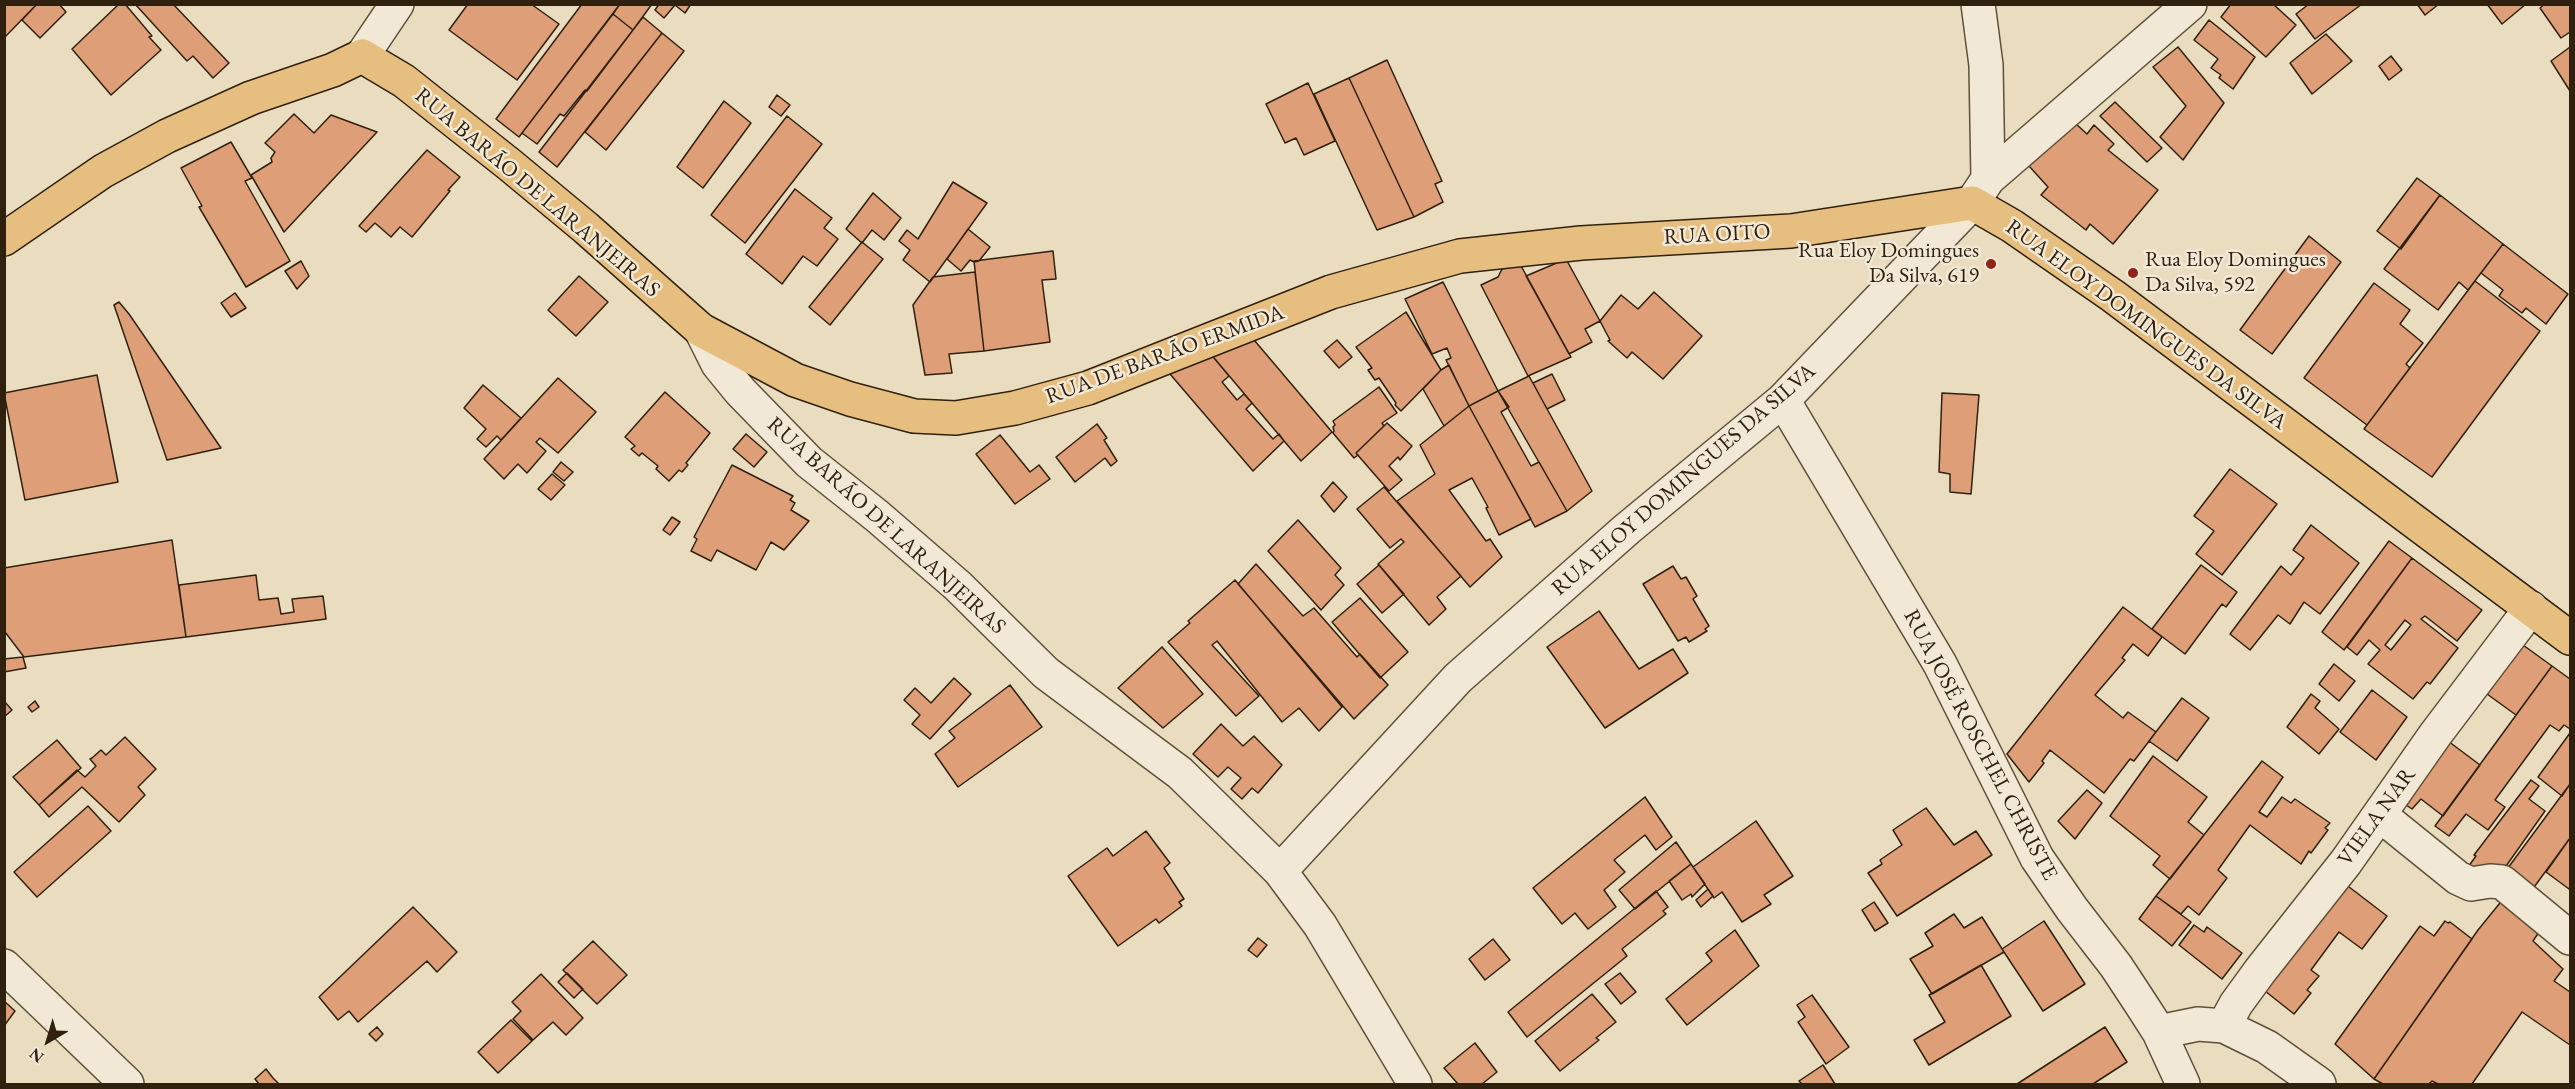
<!DOCTYPE html>
<meta charset="utf-8">
<style>
body{margin:0}
#map{position:relative;width:2575px;height:1089px;overflow:hidden;background:#eadcbf;font-family:"EB Garamond",serif}
canvas{display:block}
.frame{position:absolute;inset:0;border:6px solid #30210e;pointer-events:none}
.north{position:absolute;left:18px;top:1011px;width:60px;height:60px;-webkit-text-stroke:4px #f1e8d5;paint-order:stroke;rotate:218deg;font-size:16px;font-weight:700;line-height:24px;text-align:center;color:#30210e}
.north::after{content:'';display:block;margin:auto;width:21px;height:27px;background:#30210e;clip-path:polygon(50% 0,100% 100%,50% 72%,0 100%)}
</style>
<div id="map">
<canvas width="2575" height="1089"></canvas>
<div class="frame"></div>
<div class="north">N</div>
</div>
<script>
const g = document.querySelector('canvas').getContext('2d');
g.lineJoin = 'round';
function paint(path, color) {
  g.fillStyle = color;
  g.fill(path, 'evenodd');
}
function poly(rows) {
  const path = new Path2D();
  for (const r of rows) {
    path.moveTo(r[0], r[1]);
    for (let i = 2; i < r.length; i += 2) path.lineTo(r[i], r[i + 1]);
  }
  return path;
}
function strokePath(path, color, width, dash) {
  g.strokeStyle = color;
  g.lineWidth = width;
  g.lineCap = dash ? 'butt' : 'round';
  g.setLineDash(dash || []);
  g.stroke(path);
}
function label(font, color, halo, rows, align = 'center') {
  g.font = font + ' "EB Garamond",serif';
  g.lineWidth = 5;
  g.setLineDash([]);
  g.textBaseline = 'middle';
  g.strokeStyle = halo;
  g.fillStyle = color;
  for (const [text, x, y, turn = 0] of rows) {
    g.save();
    g.translate(x, y);
    g.rotate((+turn || 0) * Math.PI / 180);
    g.textAlign = isNaN(turn) ? turn : align;
    if (halo) g.strokeText(text, 0, 0);
    g.fillText(text, 0, 0);
    g.restore();
  }
}
const building = poly([
 [4,4,37,4,4,38,4,4],
 [37,4,59,4,66,12,40,38,22,20,37,4],
 [119,4,125,4,152,36,149,37,161,50,111,95,72,49,119,4],
 [135,4,173,4,229,63,213,78,193,56,187,61,135,4],
 [468,4,531,4,559,24,517,80,449,30,468,4],
 [582,4,620,4,519,137,496,119,582,4],
 [620,4,652,4,633,30,613,14,620,4],
 [659,4,691,4,685,13,675,5,664,18,655,10,659,4],
 [2231,4,2273,4,2296,25,2266,57,2221,17,2231,4],
 [2309,4,2362,4,2315,39,2296,14,2309,4],
 [2417,4,2439,4,2425,15,2417,4],
 [2487,4,2526,4,2502,24,2487,4],
 [2545,4,2570,4,2570,32,2561,38,2540,8,2545,4],
 [613,14,633,30,587,91,585,90,564,116,560,114,537,144,522,133,613,14],
 [643,17,662,33,557,167,539,152,643,17],
 [2209,20,2255,57,2233,89,2219,78,2221,75,2211,68,2218,59,2194,40,2209,20],
 [662,33,684,51,606,150,585,132,662,33],
 [2326,34,2352,61,2312,94,2290,63,2326,34],
 [2178,47,2224,103,2183,160,2160,137,2186,106,2153,67,2178,47],
 [2570,47,2570,91,2551,61,2570,47],
 [2391,56,2402,70,2389,80,2379,66,2391,56],
 [1387,60,1442,181,1435,184,1443,202,1414,217,1349,78,1387,60],
 [1349,78,1414,217,1377,230,1314,94,1349,78],
 [1308,83,1335,141,1304,155,1296,138,1285,143,1266,104,1308,83],
 [777,95,790,105,781,116,769,107,777,95],
 [724,101,751,123,703,188,677,167,724,101],
 [2115,102,2162,148,2147,162,2100,116,2115,102],
 [294,114,314,133,331,115,377,132,284,232,251,175,272,162,271,158,275,152,265,143,294,114],
 [787,116,822,144,745,243,711,215,787,116],
 [2076,124,2087,134,2094,125,2114,144,2108,150,2158,190,2113,244,2090,224,2086,230,2041,195,2048,187,2029,166,2076,124],
 [231,142,252,178,245,181,290,261,246,287,199,207,202,206,181,168,231,142],
 [427,150,460,177,448,190,450,191,412,237,400,227,391,237,375,223,366,232,359,226,427,150],
 [2417,178,2440,195,2401,249,2377,231,2417,178],
 [953,182,987,203,930,282,903,260,910,250,899,241,907,230,918,239,953,182],
 [795,189,832,218,824,228,838,239,817,266,803,256,782,284,746,254,795,189],
 [873,193,901,218,884,240,872,230,862,243,846,229,873,193],
 [2440,195,2503,244,2468,290,2459,282,2438,310,2384,269,2440,195],
 [968,229,990,247,979,261,974,262,970,260,961,271,947,259,968,229],
 [2309,236,2341,262,2272,354,2240,330,2309,236],
 [862,242,883,259,830,325,809,307,862,242],
 [2503,244,2568,294,2546,324,2526,308,2522,313,2499,296,2503,290,2481,273,2503,244],
 [1053,251,1056,279,1042,280,1050,342,984,351,974,261,1053,251],
 [1566,259,1600,321,1585,329,1592,342,1569,354,1526,276,1566,259],
 [301,261,309,276,297,289,285,271,301,261],
 [1520,264,1571,357,1528,376,1481,285,1498,277,1502,269,1520,264],
 [975,272,984,351,949,354,952,373,925,375,913,305,933,277,975,272],
 [579,276,608,302,576,336,548,310,579,276],
 [2475,281,2540,331,2432,477,2364,429,2475,281],
 [1443,282,1498,391,1469,406,1446,360,1451,358,1447,348,1432,354,1405,299,1443,282],
 [2374,283,2410,310,2400,324,2423,343,2406,364,2410,368,2367,425,2304,378,2374,283],
 [1654,292,1702,336,1663,379,1632,352,1627,358,1608,341,1610,340,1600,321,1621,295,1638,309,1654,292],
 [235,293,246,308,231,317,221,303,235,293],
 [119,302,129,314,221,448,167,460,114,305,119,302],
 [1406,312,1441,370,1401,411,1395,405,1396,403,1379,378,1375,380,1368,370,1372,368,1356,347,1406,312],
 [1249,334,1332,432,1301,461,1209,352,1249,334],
 [1337,340,1352,357,1339,368,1324,351,1337,340],
 [1209,352,1229,376,1222,382,1237,400,1244,394,1252,403,1246,409,1273,439,1279,434,1284,441,1253,471,1170,374,1209,352],
 [1449,365,1469,406,1444,426,1423,389,1441,370,1449,365],
 [1552,374,1565,400,1547,409,1533,383,1552,374],
 [97,375,118,482,25,500,4,393,97,375],
 [1529,376,1592,491,1567,511,1498,391,1529,376],
 [558,378,596,412,558,453,540,438,536,442,546,451,527,473,518,464,504,479,484,459,558,378],
 [483,385,521,418,501,440,497,436,486,447,477,439,486,429,464,408,483,385],
 [1379,387,1397,413,1382,423,1384,426,1356,453,1358,455,1354,458,1333,433,1334,431,1333,427,1335,425,1333,421,1379,387],
 [1498,391,1509,407,1501,412,1531,466,1539,462,1567,511,1535,527,1469,406,1498,391],
 [665,392,710,433,686,463,688,465,682,472,679,470,669,481,656,469,658,466,642,453,639,456,631,449,635,446,625,437,665,392],
 [1942,393,1979,395,1971,494,1950,492,1950,474,1939,472,1942,393],
 [1469,406,1531,519,1499,535,1486,508,1488,507,1472,478,1449,490,1486,541,1490,539,1502,557,1470,587,1397,501,1435,474,1420,445,1469,406],
 [1387,423,1412,446,1400,460,1398,457,1389,466,1402,480,1389,491,1356,453,1387,423],
 [1097,424,1107,438,1104,440,1117,461,1111,466,1105,458,1075,482,1056,457,1097,424],
 [746,434,767,452,754,467,733,449,746,434],
 [1000,435,1030,472,1039,465,1050,479,1015,504,976,454,1000,435],
 [561,462,573,472,564,481,553,472,561,462],
 [732,465,793,496,790,500,795,503,791,510,809,521,784,550,771,542,756,570,717,550,711,561,691,551,697,539,694,537,732,465],
 [2230,469,2277,504,2222,575,2196,554,2214,531,2194,516,2230,469],
 [552,474,565,485,551,500,538,489,552,474],
 [1333,482,1347,497,1334,512,1321,496,1333,482],
 [1384,487,1461,576,1437,597,1446,609,1429,625,1378,564,1404,542,1401,539,1390,548,1357,509,1384,487],
 [672,517,680,522,670,535,663,530,672,517],
 [1298,520,1341,568,1335,575,1344,585,1321,610,1268,551,1298,520],
 [2311,525,2359,563,2320,614,2304,602,2290,624,2278,615,2250,650,2230,634,2281,566,2291,575,2304,558,2293,550,2311,525],
 [172,540,186,637,24,657,5,632,4,568,172,540],
 [2389,541,2412,558,2344,650,2322,632,2389,541],
 [2412,558,2482,610,2457,641,2425,616,2421,619,2458,648,2430,684,2427,682,2413,699,2368,664,2380,650,2369,640,2357,655,2347,647,2412,558],
 [2405,620,2411,625,2391,650,2385,645,2405,620],
 [1256,564,1303,616,1314,608,1357,657,1360,654,1388,685,1354,719,1238,584,1256,564],
 [1379,565,1404,594,1382,613,1357,584,1379,565],
 [2201,565,2237,592,2226,607,2222,604,2185,654,2152,629,2201,565],
 [1673,566,1681,579,1686,577,1697,596,1693,599,1709,626,1705,629,1707,631,1689,642,1686,637,1678,641,1643,584,1673,566],
 [256,575,259,600,278,598,281,614,294,612,292,599,323,596,326,619,186,637,179,585,256,575],
 [1235,580,1342,707,1319,731,1299,708,1282,722,1217,641,1212,645,1259,696,1236,716,1168,642,1190,623,1188,621,1235,580],
 [1360,598,1408,652,1380,678,1332,622,1360,598],
 [2123,607,2162,637,2148,656,2133,644,2122,658,2125,660,2095,695,2123,718,2128,712,2156,732,2134,761,2130,759,2104,793,2050,750,2042,761,2044,763,2029,782,2007,754,2123,607],
 [1599,611,1639,669,1673,649,1688,673,1605,728,1547,647,1599,611],
 [2523,645,2552,666,2516,715,2487,694,2523,645],
 [1162,647,1203,694,1163,728,1118,688,1162,647],
 [23,657,26,668,4,672,4,659,23,657],
 [2334,664,2355,681,2339,701,2319,684,2334,664],
 [2552,666,2570,679,2570,729,2564,725,2559,731,2550,725,2495,800,2505,807,2488,830,2466,814,2449,836,2435,826,2552,666],
 [954,678,971,694,930,739,912,724,920,715,904,700,915,688,931,703,954,678],
 [1010,685,1042,727,958,787,935,754,955,738,949,731,1010,685],
 [2372,690,2407,717,2376,760,2340,732,2372,690],
 [2311,694,2320,701,2315,708,2339,729,2319,754,2287,727,2311,694],
 [2182,698,2209,718,2177,761,2149,741,2182,698],
 [4,701,12,710,4,717,4,701],
 [35,701,39,707,32,712,28,707,35,701],
 [1221,724,1243,746,1254,736,1282,765,1258,793,1252,788,1242,799,1231,789,1241,778,1228,767,1218,777,1193,754,1221,724],
 [2570,733,2570,784,2562,796,2538,777,2570,733],
 [2440,735,2480,765,2443,816,2421,799,2412,809,2399,800,2440,735],
 [125,737,156,769,138,787,145,795,119,822,82,787,49,817,39,805,77,770,85,777,96,766,90,759,92,758,101,750,106,755,125,737],
 [57,740,81,768,39,805,13,777,57,740],
 [2153,756,2207,797,2188,822,2204,835,2170,879,2153,865,2160,856,2110,816,2153,756],
 [2262,761,2283,777,2259,812,2267,817,2282,797,2291,803,2295,799,2330,823,2325,828,2328,830,2311,853,2309,851,2301,864,2250,825,2218,870,2227,878,2199,915,2188,906,2181,914,2156,896,2262,761],
 [2531,780,2539,786,2529,799,2545,811,2499,876,2463,874,2476,856,2474,855,2531,780],
 [2570,784,2570,838,2529,894,2502,876,2570,784],
 [2087,790,2102,803,2075,839,2058,821,2087,790],
 [1645,797,1672,837,1656,850,1645,835,1614,860,1625,872,1604,890,1616,907,1588,929,1575,913,1562,924,1533,888,1645,797],
 [88,806,111,831,37,897,14,872,88,806],
 [1926,808,1954,845,1976,831,1992,855,1897,916,1868,873,1882,864,1880,860,1902,845,1893,830,1926,808],
 [1756,821,1793,876,1764,895,1771,904,1742,922,1722,892,1714,898,1693,867,1756,821],
 [1146,831,1170,863,1164,868,1184,899,1179,902,1182,906,1159,923,1156,919,1118,946,1068,876,1107,848,1113,856,1146,831],
 [2570,838,2570,887,2569,889,2546,872,2570,838],
 [1676,842,1691,864,1635,909,1619,890,1676,842],
 [1691,864,1705,884,1692,897,1691,894,1682,900,1669,881,1691,864],
 [2340,880,2387,916,2362,949,2339,932,2311,970,2319,976,2307,990,2311,993,2294,1014,2260,987,2340,880],
 [1708,889,1713,896,1701,907,1696,900,1708,889],
 [1656,891,1668,907,1663,911,1666,914,1622,949,1627,956,1527,1037,1508,1012,1656,891],
 [2156,896,2191,922,2172,946,2139,919,2156,896],
 [2504,898,2545,923,2533,941,2563,969,2554,981,2570,992,2570,1045,2522,1012,2472,1084,2438,1084,2432,1081,2429,1084,2383,1084,2374,1079,2478,930,2504,898],
 [1874,902,1888,923,1875,931,1862,910,1874,902],
 [413,907,457,952,437,972,427,961,358,1022,349,1011,338,1020,319,997,413,907],
 [1954,914,1964,928,1982,917,2004,952,1932,994,1910,959,1933,946,1925,933,1954,914],
 [2044,921,2085,984,2043,1011,2002,949,2044,921],
 [2445,921,2448,923,2450,922,2472,939,2374,1079,2335,1044,2420,926,2434,936,2445,921],
 [2194,925,2204,932,2207,927,2242,953,2222,979,2179,945,2194,925],
 [1735,930,1759,966,1687,1025,1666,999,1712,961,1706,953,1735,930],
 [1258,938,1267,945,1257,957,1248,950,1258,938],
 [1493,939,1510,960,1485,980,1469,959,1493,939],
 [593,941,627,975,597,1004,563,970,593,941],
 [1981,965,2011,1016,1929,1065,1914,1040,1945,1022,1929,995,1981,965],
 [567,973,583,989,574,998,558,982,567,973],
 [1620,973,1636,992,1621,1004,1605,984,1620,973],
 [541,974,583,1018,566,1035,553,1022,533,1040,513,1019,521,1011,512,1002,541,974],
 [1592,994,1616,1022,1596,1038,1599,1040,1560,1071,1535,1041,1592,994],
 [1812,995,1849,1047,1826,1064,1798,1022,1805,1017,1797,1005,1812,995],
 [4,1001,15,1011,4,1026,4,1001],
 [511,1020,532,1041,498,1073,478,1052,511,1020],
 [377,1027,383,1034,376,1041,369,1034,377,1027],
 [2105,1027,2127,1062,2093,1084,2017,1084,2105,1027],
 [1475,1043,1497,1072,1482,1084,1458,1084,1444,1068,1475,1043],
 [1823,1065,1835,1084,1802,1084,1799,1081,1823,1065],
 [266,1069,273,1078,279,1084,259,1084,255,1079,266,1069]
]);
paint(building, '#de9f78');
strokePath(building, '#30210e', 1.5);
const minor = poly([
 [1978,4,1986,65,1988,179],
 [362,56,397,4],
 [701,330,718,364,740,391,809,462,877,516,958,586,1046,673,1180,773,1280,871,1320,925,1415,1084],
 [1783,400,1940,664,2037,858,2072,909,2116,966,2141,1004,2159,1032,2183,1084],
 [2380,815,2458,878,2471,884,2490,881,2502,882,2570,938],
 [1280,871,1458,678,1627,529,1783,400,1972,203,1988,179,2190,4],
 [4,966,127,1084],
 [2224,1026,2236,1004,2260,971,2346,862,2435,735,2531,608],
 [2159,1032,2198,1024,2224,1026,2267,1047,2319,1084]
]);
const major = poly([
 [4,239,103,171,167,136,251,98,333,70,362,56,404,81,510,165,586,228,701,330,795,380,850,399,914,416,956,418,1015,408,1088,388,1331,292,1460,256,1581,243,1791,231,1972,203,2012,226,2113,296,2570,638]
]);
strokePath(minor, '#5e503a', 36);
strokePath(major, '#30210e', 36);
strokePath(minor, '#f1e8d5', 33);
strokePath(major, '#e5be80', 33);
for (const [x, y, r, color] of [
 [1991,264,6,"#8f2418"],
 [2133,273,6,"#8f2418"]
]) {
  const dot = new Path2D();
  dot.arc(x, y, r, 0, 2 * Math.PI);
  g.fillStyle = color;
  g.fill(dot);
  strokePath(dot, '#f1e8d5', 2);
}
label('22px', '#30210e', '#f1e8d5', [
 ["RUA BARÃO DE LARANJEIRAS",537,193,40],
 ["RUA OITO",1717,235,-3],
 ["RUA ELOY DOMINGUES DA SILVA",2146,325,36],
 ["RUA DE BARÃO ERMIDA",1165,355,-20],
 ["RUA ELOY DOMINGUES DA SILVA",1684,480,-41],
 ["RUA BARÃO DE LARANJEIRAS",886,526,42],
 ["RUA JOSÉ ROSCHEL CHRISTE",1980,745,62],
 ["VIELA NAR",2377,817,-54]
]);
label('22px', '#30210e', '#f1e8d5', [
 ["Rua Eloy Domingues",1979,251],
 ["Da Silva, 619",1979,276],
 ["Rua Eloy Domingues",2145,260,"left"],
 ["Da Silva, 592",2145,285,"left"]
], 'right');
</script>
